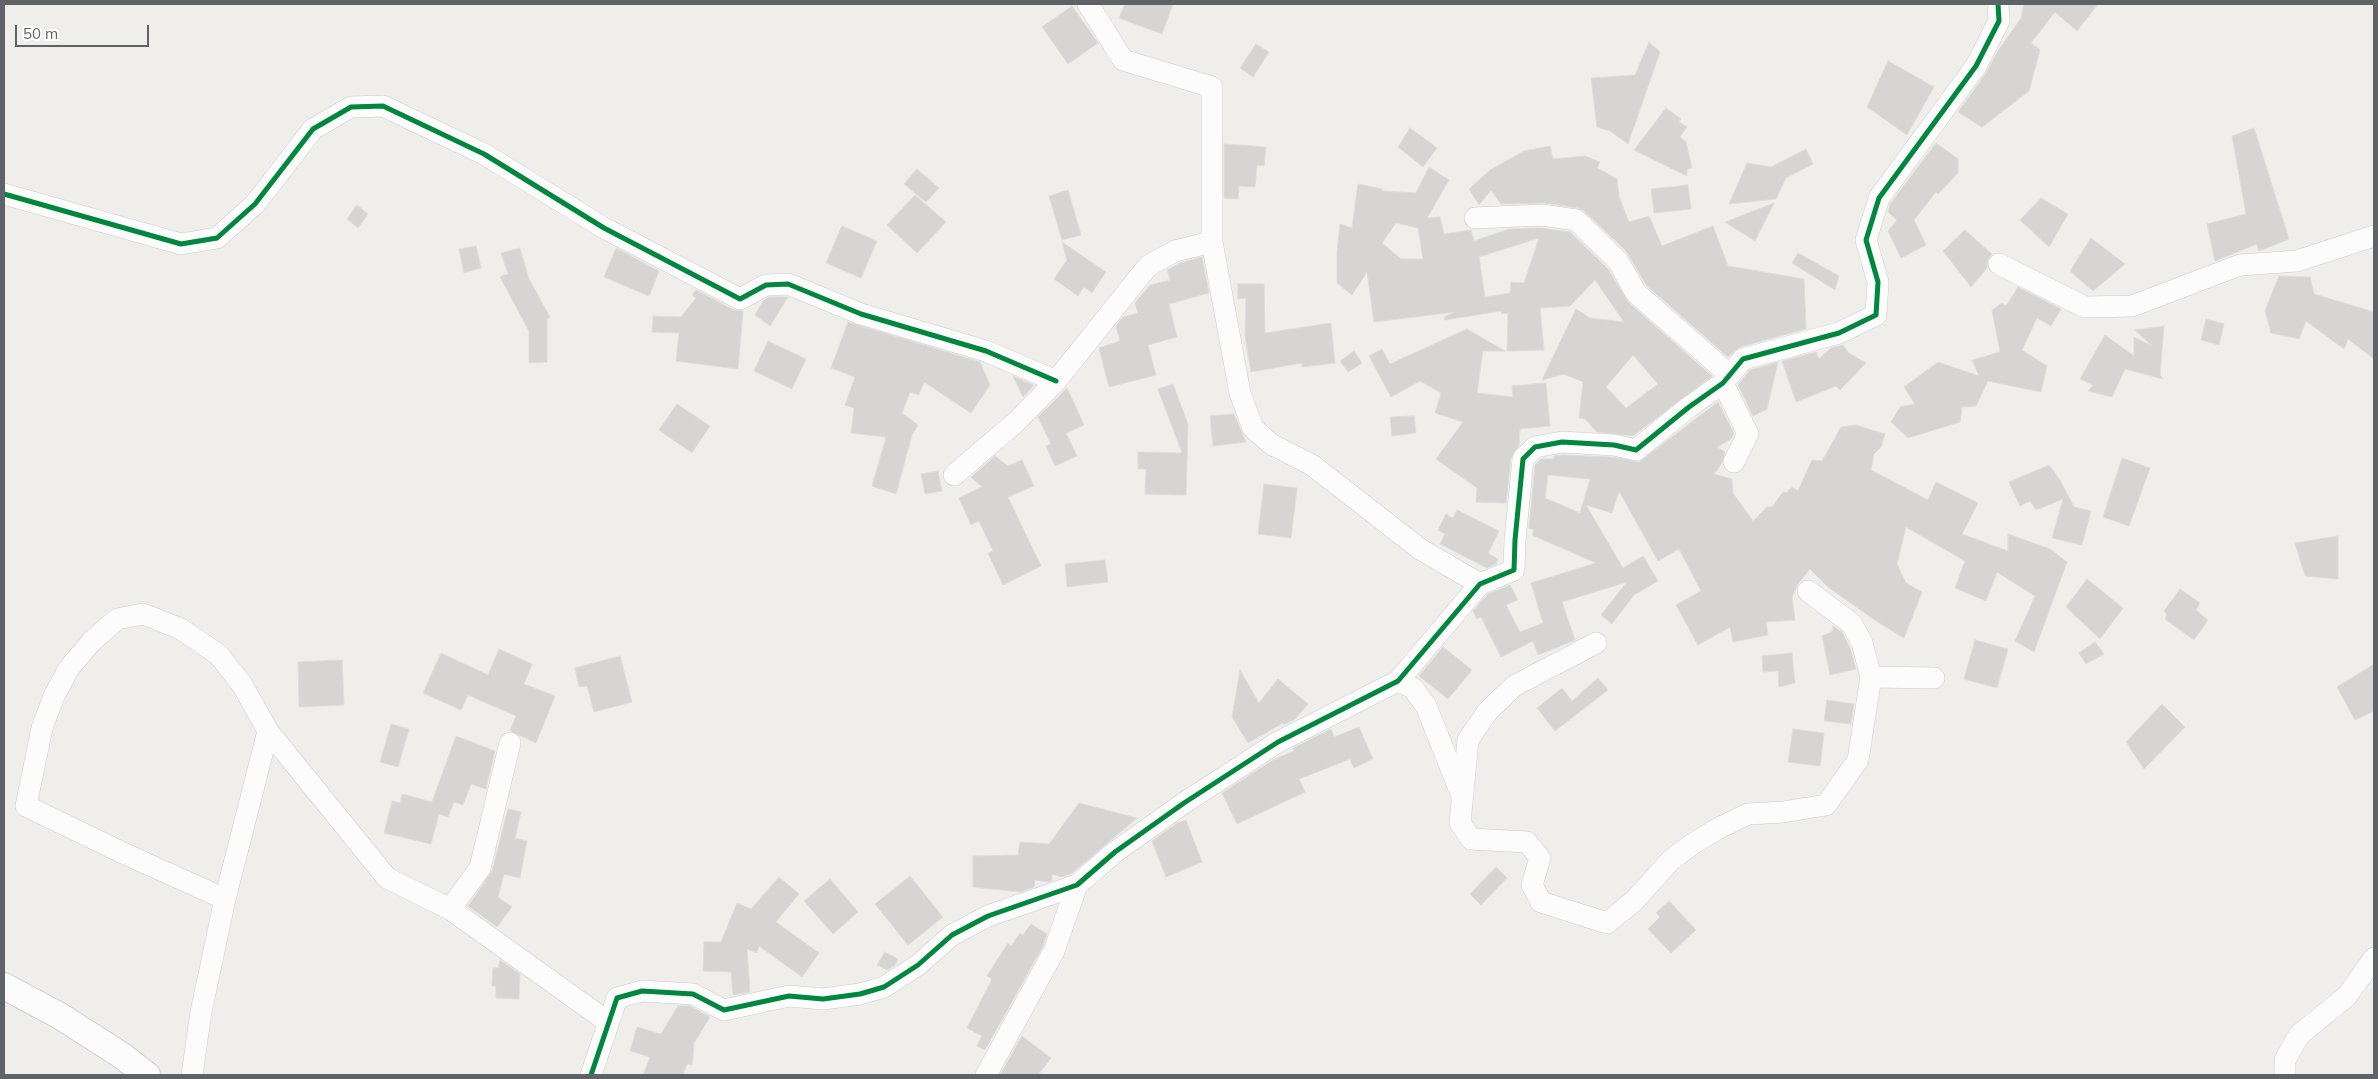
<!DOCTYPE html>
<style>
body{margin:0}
#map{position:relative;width:2378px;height:1079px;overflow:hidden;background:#efeeea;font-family:Mulish,sans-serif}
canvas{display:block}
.frame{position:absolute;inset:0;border:5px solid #5f6368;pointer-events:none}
.scale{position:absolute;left:15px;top:25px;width:134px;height:22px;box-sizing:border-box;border:2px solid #5f6368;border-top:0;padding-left:6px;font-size:15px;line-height:18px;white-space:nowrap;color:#5f6368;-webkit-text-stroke:4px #fff;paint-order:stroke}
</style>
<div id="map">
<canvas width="2378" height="1079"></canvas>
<div class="frame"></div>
<div class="scale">50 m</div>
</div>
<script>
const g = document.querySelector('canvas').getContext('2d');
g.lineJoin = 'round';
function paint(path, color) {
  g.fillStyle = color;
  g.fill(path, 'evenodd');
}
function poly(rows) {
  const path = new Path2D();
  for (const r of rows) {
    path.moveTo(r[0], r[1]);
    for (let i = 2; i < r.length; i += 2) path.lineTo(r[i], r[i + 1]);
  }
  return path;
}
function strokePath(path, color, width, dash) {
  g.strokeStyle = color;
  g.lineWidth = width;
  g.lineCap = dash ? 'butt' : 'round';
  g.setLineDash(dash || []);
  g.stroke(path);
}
const building = poly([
 [1125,4,1173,4,1162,34,1119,18,1125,4],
 [2024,4,2098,4,2077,31,2055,12,2031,43,2040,50,2029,91,1982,127,1958,112,1986,73,1996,54,2021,18,2024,4],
 [1072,6,1098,43,1068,64,1042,27,1072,6],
 [1649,42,1660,52,1628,144,1610,131,1597,127,1591,78,1635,75,1649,42],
 [1256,44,1269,52,1253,77,1240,68,1256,44],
 [1888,61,1934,87,1907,135,1867,107,1888,61],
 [1666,108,1681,119,1679,122,1687,127,1680,137,1686,142,1692,168,1687,169,1687,176,1634,150,1666,108],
 [1410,128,1437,148,1423,167,1398,147,1410,128],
 [2254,128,2289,239,2259,251,2257,244,2215,261,2207,224,2246,214,2232,136,2254,128],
 [1936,143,1958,159,1958,173,1938,194,1936,192,1914,220,1926,245,1901,258,1888,231,1897,220,1888,212,1890,204,1936,143],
 [1224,144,1266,147,1264,166,1257,165,1255,187,1239,186,1238,199,1224,198,1224,144],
 [1550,146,1553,159,1585,156,1600,162,1597,168,1617,179,1619,197,1629,222,1649,216,1662,246,1713,226,1728,266,1804,279,1806,329,1740,347,1728,357,1646,285,1627,252,1584,211,1578,208,1544,203,1501,204,1491,190,1479,205,1469,189,1490,170,1524,151,1550,146],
 [1806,149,1813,164,1786,178,1776,199,1729,204,1747,163,1771,167,1806,149],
 [1429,167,1449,180,1427,218,1440,217,1444,234,1471,230,1474,241,1509,229,1541,228,1570,232,1608,269,1628,302,1712,376,1633,436,1597,432,1585,419,1579,418,1583,382,1564,374,1542,380,1576,309,1590,318,1624,322,1595,280,1570,306,1540,308,1544,350,1507,351,1508,313,1502,314,1501,311,1445,320,1444,317,1455,312,1374,322,1367,272,1352,295,1337,283,1337,252,1340,224,1352,228,1358,184,1382,189,1382,191,1416,193,1429,167],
 [1396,223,1418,228,1423,259,1401,259,1382,243,1396,223],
 [1539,238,1524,283,1511,282,1510,293,1485,297,1479,257,1539,238],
 [1633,355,1658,384,1626,408,1606,387,1633,355],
 [917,169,939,188,926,202,904,184,917,169],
 [1688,185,1691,209,1654,213,1651,189,1688,185],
 [1068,190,1081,235,1062,240,1049,196,1068,190],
 [915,195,946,222,917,253,887,225,915,195],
 [2041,198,2068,214,2049,247,2020,220,2041,198],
 [1774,203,1755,241,1725,222,1774,203],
 [357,205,368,214,358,228,347,219,357,205],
 [842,226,877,241,861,278,826,263,842,226],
 [1965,230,1992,254,1988,259,1987,268,1971,287,1943,251,1965,230],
 [2091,238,2125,264,2093,291,2070,271,2091,238],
 [1062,242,1106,272,1092,293,1084,287,1078,296,1054,279,1067,260,1062,242],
 [476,246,481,268,464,273,459,249,476,246],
 [520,248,529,279,550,317,547,319,547,362,529,363,529,331,500,277,508,274,501,253,520,248],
 [616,248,659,271,649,296,604,277,616,248],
 [1798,253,1839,276,1835,290,1792,263,1798,253],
 [1202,257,1209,293,1169,304,1177,337,1148,345,1156,375,1109,387,1099,348,1120,341,1116,326,1123,317,1138,313,1135,303,1150,285,1170,280,1167,270,1180,263,1202,257],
 [2279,276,2310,277,2314,294,2374,312,2374,359,2348,339,2344,349,2306,321,2299,339,2271,333,2265,311,2279,276],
 [1238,284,1264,284,1265,333,1331,323,1335,363,1302,367,1302,363,1251,372,1245,337,1246,298,1238,299,1238,284],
 [2018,287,2061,309,2051,326,2037,318,2022,350,2047,366,2041,392,1988,381,1976,406,1962,407,1960,422,1908,438,1891,422,1900,407,1915,404,1904,387,1938,362,1979,376,1972,360,2000,352,1992,310,2002,303,2006,306,2018,287],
 [696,290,734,310,743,311,738,369,676,361,679,333,652,332,653,316,681,317,696,298,692,295,696,290],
 [769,297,788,297,770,326,755,315,763,301,769,297],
 [2206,319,2224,324,2219,345,2201,340,2206,319],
 [848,322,980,362,990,385,971,413,924,382,919,395,910,392,902,413,918,425,912,435,896,494,872,486,886,437,851,433,854,408,845,405,855,377,831,368,848,322],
 [2164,326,2160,375,2163,379,2125,369,2112,397,2088,391,2093,385,2080,379,2105,335,2134,356,2134,337,2152,346,2135,330,2164,326],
 [1467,329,1505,351,1483,351,1477,393,1513,397,1512,386,1546,383,1550,426,1520,429,1519,446,1511,458,1506,503,1476,502,1477,488,1436,459,1463,422,1435,413,1441,393,1420,381,1391,397,1369,356,1382,349,1390,364,1467,329],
 [768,341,806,359,792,389,754,371,768,341],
 [1843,345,1849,353,1866,363,1840,390,1836,386,1796,402,1782,361,1816,352,1819,359,1831,348,1843,345],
 [1354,351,1362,363,1348,372,1340,361,1354,351],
 [1778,362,1767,409,1753,416,1738,385,1750,370,1778,362],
 [1013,376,1034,385,1023,397,1013,376],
 [1173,384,1188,424,1186,495,1145,494,1146,469,1138,469,1138,452,1182,453,1158,389,1173,384],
 [1067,388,1084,425,1066,433,1077,456,1055,466,1046,446,1051,444,1038,417,1067,388],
 [1718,402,1734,434,1731,439,1717,447,1725,452,1722,463,1714,474,1732,479,1733,493,1753,521,1767,507,1772,507,1783,492,1786,493,1792,487,1798,491,1812,460,1822,461,1841,427,1856,425,1885,434,1881,447,1874,454,1871,470,1928,500,1936,482,1978,503,1962,534,2008,551,2008,534,2050,549,2067,562,2034,652,2015,641,2035,596,1997,572,1986,601,1955,588,1965,561,1906,527,1897,564,1906,583,1922,592,1904,638,1876,621,1828,587,1810,569,1798,584,1792,597,1795,620,1766,622,1768,635,1733,642,1730,627,1698,645,1676,605,1701,591,1679,549,1658,561,1619,491,1612,513,1586,505,1623,568,1643,556,1658,581,1634,595,1612,624,1601,615,1627,582,1562,602,1575,640,1538,655,1533,641,1501,657,1481,617,1477,619,1473,611,1488,594,1510,585,1518,600,1506,605,1520,632,1543,623,1531,583,1596,563,1532,535,1534,530,1529,528,1535,465,1541,459,1554,459,1554,456,1563,455,1612,457,1639,462,1718,402],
 [1548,475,1590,479,1580,513,1545,498,1548,475],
 [677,404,710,426,692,453,659,430,677,404],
 [1234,414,1246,442,1213,446,1210,416,1234,414],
 [1414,416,1416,433,1392,436,1390,417,1414,416],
 [995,456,1008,466,1022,460,1034,486,1008,497,1041,566,1003,585,988,553,993,551,979,521,971,525,959,498,982,487,971,477,995,456],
 [2122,458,2150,468,2129,526,2103,517,2122,458],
 [2049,465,2060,480,2074,507,2091,511,2082,545,2052,538,2063,499,2036,510,2030,501,2020,506,2009,482,2049,465],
 [938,471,942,491,925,494,921,474,938,471],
 [1264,484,1297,488,1291,538,1258,534,1264,484],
 [1457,510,1499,531,1488,553,1498,559,1496,564,1487,568,1440,544,1445,534,1438,530,1446,514,1453,518,1457,510],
 [2338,536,2338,579,2305,576,2295,543,2338,536],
 [1105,560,1108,582,1067,587,1065,564,1105,560],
 [2087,579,2123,608,2100,639,2066,607,2087,579],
 [2180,589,2200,603,2196,610,2208,620,2194,640,2165,619,2167,614,2164,611,2180,589],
 [1833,626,1842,632,1850,648,1856,669,1830,675,1822,636,1832,632,1833,626],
 [1975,640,2008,649,1997,688,1964,679,1975,640],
 [2095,642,2104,654,2086,664,2079,653,2095,642],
 [1443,647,1472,670,1448,699,1419,676,1443,647],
 [499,649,532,664,524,684,555,696,536,743,510,731,516,716,468,695,461,710,423,693,441,653,488,675,499,649],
 [1792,653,1795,683,1779,687,1778,671,1763,672,1762,656,1792,653],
 [620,656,632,702,594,712,587,686,579,687,575,668,620,656],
 [342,660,344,705,299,707,298,662,342,660],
 [2374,664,2374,711,2355,720,2337,687,2374,664],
 [1240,670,1259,703,1278,679,1308,704,1295,719,1284,725,1283,723,1248,743,1232,717,1240,670],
 [1598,678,1608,690,1555,731,1537,708,1562,688,1572,701,1598,678],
 [1827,700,1854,704,1851,724,1824,721,1827,700],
 [2162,704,2185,727,2144,769,2126,742,2162,704],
 [391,724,409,729,398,767,380,762,391,724],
 [1359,727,1373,759,1354,768,1350,759,1299,779,1305,792,1237,824,1222,793,1273,760,1294,751,1293,748,1331,729,1334,737,1359,727],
 [1793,729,1824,733,1820,766,1788,762,1793,729],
 [456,736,495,751,486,789,471,784,463,805,454,802,448,817,439,814,431,844,384,833,392,801,400,803,402,794,432,802,456,736],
 [1079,803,1137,818,1071,874,1061,877,1052,874,1052,881,1049,882,1035,880,1034,887,1020,892,973,887,973,856,1018,855,1020,842,1049,844,1079,803],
 [508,809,521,812,515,838,527,841,520,878,504,874,498,897,512,907,497,927,468,906,492,871,508,809],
 [1186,820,1202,862,1166,877,1152,841,1177,823,1186,820],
 [1496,867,1507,878,1481,905,1470,894,1496,867],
 [910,876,943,917,908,945,875,904,910,876],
 [779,877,799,894,776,922,819,953,802,977,759,946,757,953,747,949,750,992,733,995,731,972,703,971,704,942,721,942,737,903,751,909,779,877],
 [830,879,858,912,833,934,804,901,830,879],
 [1669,901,1696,930,1671,953,1648,929,1660,917,1656,913,1669,901],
 [1031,924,1047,934,1043,946,985,1050,977,1046,982,1036,967,1028,992,979,987,976,1008,943,1011,946,1020,933,1023,935,1031,924],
 [885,952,898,959,895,965,887,970,877,965,885,952],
 [500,960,520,974,519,999,496,998,496,986,492,986,493,968,498,968,500,960],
 [678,1006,690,1006,710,1017,694,1043,692,1065,687,1064,683,1075,643,1075,650,1057,630,1051,637,1027,661,1034,678,1006],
 [1022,1036,1051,1058,1038,1075,1000,1075,1022,1036]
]);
paint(building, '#d6d5d3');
strokePath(building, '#deddd9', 1);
const minor = poly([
 [1088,4,1123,60,1212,87,1212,242],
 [4,194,181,244,217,238,255,204,313,129,351,107,383,106,484,154,604,228,740,299,766,285,788,284,861,314,986,351,1056,381],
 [1475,218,1542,215,1576,220,1618,261,1636,293,1730,375],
 [1999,264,2085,307,2132,306,2240,265,2297,261,2374,236],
 [1723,383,1748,434,1734,462],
 [954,475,1016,422,1056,381,1148,266,1175,251,1212,242,1240,393,1253,428,1271,444,1312,465,1420,549,1480,584],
 [1596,643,1514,686,1488,711,1468,740,1460,823,1471,839,1527,842,1540,858,1532,885,1541,902,1607,923,1634,901,1671,860,1691,845,1717,829,1748,814,1783,812,1826,805,1858,760,1871,677,1862,643,1852,624,1808,591],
 [1871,677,1934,678],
 [1398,681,1413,688,1426,706,1462,796],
 [225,899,123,853,26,806,42,728,54,696,69,668,92,641,117,619,143,614,181,629,219,655,243,686,268,731,387,878,450,909,608,1022],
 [450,909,480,868,510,743],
 [192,1075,201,1012,225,899,268,731],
 [591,1075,617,998,642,991,693,994,724,1010,789,996,823,999,860,994,884,987,918,965,952,935,988,916,1077,885,1115,852,1184,803,1278,742,1398,681,1480,584,1514,570,1515,540,1523,459,1535,447,1562,442,1614,445,1636,450,1689,407,1723,383,1743,359,1839,333,1876,315,1878,282,1866,240,1879,198,1976,66,1999,21,1998,4],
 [986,1075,1054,951,1077,885],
 [2285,1075,2285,1060,2299,1035,2347,996,2374,958]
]);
const tertiary = poly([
 [4,986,60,1016,121,1055,147,1075]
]);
strokePath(minor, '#cbcccc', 22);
strokePath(tertiary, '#cbcccc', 28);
strokePath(minor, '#fdfcfc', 21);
strokePath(tertiary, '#fdfcfc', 26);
strokePath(poly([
 [4,194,181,244,217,238,255,204,313,129,351,107,383,106,484,154,604,228,740,299,766,285,788,284,861,314,986,351,1056,381],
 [591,1075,617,998,642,991,693,994,724,1010,789,996,823,999,860,994,884,987,918,965,952,935,988,916,1077,885,1115,852,1184,803,1278,742,1398,681,1480,584,1514,570,1515,540,1523,459,1535,447,1562,442,1614,445,1636,450,1689,407,1723,383,1743,359,1839,333,1876,315,1878,282,1866,240,1879,198,1976,66,1999,21,1998,4]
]), '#00873e', 5);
</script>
